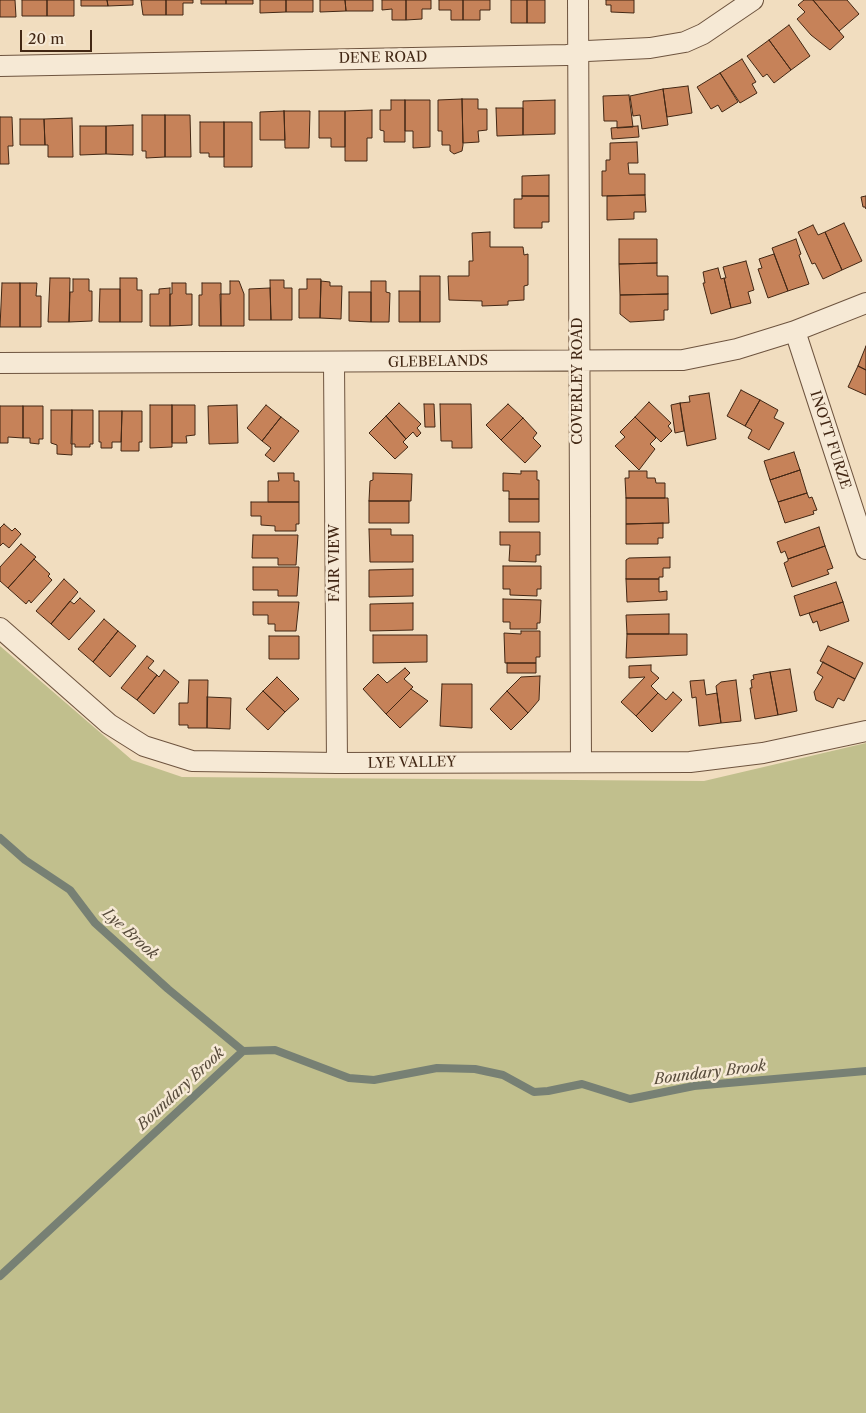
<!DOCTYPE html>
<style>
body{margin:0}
#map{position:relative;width:866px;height:1413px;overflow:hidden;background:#f1ddbf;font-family:"Libre Caslon Text",serif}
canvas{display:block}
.scale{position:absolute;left:20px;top:30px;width:72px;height:22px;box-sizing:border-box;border:2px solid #422714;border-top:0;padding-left:6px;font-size:15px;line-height:18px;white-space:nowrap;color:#422714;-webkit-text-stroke:4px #f6e9d5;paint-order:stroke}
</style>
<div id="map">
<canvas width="866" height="1413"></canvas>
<div class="scale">20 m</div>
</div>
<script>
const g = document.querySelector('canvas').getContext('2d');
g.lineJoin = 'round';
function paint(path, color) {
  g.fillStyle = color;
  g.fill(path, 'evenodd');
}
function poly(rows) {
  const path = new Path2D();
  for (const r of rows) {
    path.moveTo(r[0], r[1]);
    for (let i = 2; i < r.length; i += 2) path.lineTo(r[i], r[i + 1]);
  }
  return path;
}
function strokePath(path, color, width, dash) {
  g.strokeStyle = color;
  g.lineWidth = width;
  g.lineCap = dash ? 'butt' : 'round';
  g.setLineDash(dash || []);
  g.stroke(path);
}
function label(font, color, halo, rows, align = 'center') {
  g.font = font + ' "Libre Caslon Text",serif';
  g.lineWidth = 5;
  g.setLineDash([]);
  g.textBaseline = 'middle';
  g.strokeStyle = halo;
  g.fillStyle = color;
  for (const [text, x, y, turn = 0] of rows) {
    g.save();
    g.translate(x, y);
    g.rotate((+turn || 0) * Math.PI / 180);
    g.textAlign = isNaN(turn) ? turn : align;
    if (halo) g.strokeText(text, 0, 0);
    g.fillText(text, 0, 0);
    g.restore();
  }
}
paint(poly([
 [0,646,132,760,182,777,704,781,866,743,866,1413,0,1413]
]), '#c1bf8d');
strokePath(poly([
 [0,838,25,860,70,890,95,923,168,989,243,1051],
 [0,1276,243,1051,275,1050,349,1078,374,1080,437,1068,475,1069,503,1075,534,1092,548,1091,582,1084,630,1099,694,1086,866,1071]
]), '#778074', 8);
const building = poly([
 [0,0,15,0,16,17,0,17,0,0],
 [22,0,47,0,47,16,22,16,22,0],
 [47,0,74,0,74,16,47,16,47,0],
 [81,0,107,0,108,6,81,6,81,0],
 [107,0,133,0,133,5,108,6,107,0],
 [141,0,166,0,166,15,143,15,141,0],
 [166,0,193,0,193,3,183,3,183,15,166,15,166,0],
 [201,0,226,0,226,4,201,4,201,0],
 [226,0,253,0,253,4,226,4,226,0],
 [260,0,286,0,286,12,260,13,260,0],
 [286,0,313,0,313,12,286,12,286,0],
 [320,0,345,0,346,11,320,12,320,0],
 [345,0,373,0,373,11,346,11,345,0],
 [382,0,406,0,406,20,392,20,392,9,382,10,382,0],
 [406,0,431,0,431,9,422,9,422,19,406,20,406,0],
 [439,0,463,0,463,20,451,20,451,10,439,10,439,0],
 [463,0,490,0,490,10,480,10,480,20,463,20,463,0],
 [511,0,527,0,527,23,511,23,511,0],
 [527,0,545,0,545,23,527,23,527,0],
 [606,0,634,0,634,13,611,12,611,5,606,5,606,0],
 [804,0,813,0,844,37,830,50,811,35,797,19,805,12,798,5,804,0],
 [813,0,847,0,859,14,839,31,813,0],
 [789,25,810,56,791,70,769,40,789,25],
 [769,40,791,70,774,83,767,74,763,77,747,56,769,40],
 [742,59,756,82,752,84,757,93,740,103,720,73,742,59],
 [720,73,738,102,722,112,718,105,711,109,697,87,720,73],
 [688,86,692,113,667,117,663,89,688,86],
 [663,89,668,125,642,129,640,115,633,116,630,96,663,89],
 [629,95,633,127,617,128,617,121,604,121,603,96,629,95],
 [462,99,463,145,462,151,454,154,450,151,450,145,442,145,442,131,438,131,438,100,462,99],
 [462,99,478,99,478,109,487,109,487,130,478,131,479,142,463,143,462,99],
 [391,100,405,100,405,142,384,142,384,131,380,130,380,110,391,110,391,100],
 [405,100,430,100,430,147,413,148,413,131,405,131,405,100],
 [555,100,555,134,523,135,523,101,555,100],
 [496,108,523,108,523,135,497,136,496,108],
 [372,110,372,138,367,138,367,161,345,161,345,111,372,110],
 [284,111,310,111,309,148,285,148,284,111],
 [284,111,285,140,260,140,260,112,284,111],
 [319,111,345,111,345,147,331,147,331,138,319,138,319,111],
 [142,115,165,115,165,157,146,158,146,151,142,151,142,115],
 [165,115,190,115,191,157,165,157,165,115],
 [0,117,12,117,13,146,8,146,9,164,0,164,0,117],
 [72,118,73,157,48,157,48,145,45,145,44,119,72,118],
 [20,119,44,119,45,145,20,145,20,119],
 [200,122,224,122,224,157,209,157,209,153,200,153,200,122],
 [224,122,252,122,252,167,224,167,224,122],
 [133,125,133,155,106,154,106,126,133,125],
 [80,126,106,126,106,154,80,155,80,126],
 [638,126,639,137,612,139,611,128,638,126],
 [637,142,638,163,628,163,629,174,645,174,645,195,602,196,602,171,606,171,606,160,610,160,610,143,637,142],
 [549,175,549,196,522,196,522,176,549,175],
 [645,195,646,212,634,212,634,219,607,220,607,196,645,195],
 [522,196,549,196,549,222,542,222,542,228,514,228,514,199,522,199,522,196],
 [866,196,866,209,865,207,863,207,861,197,866,196],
 [844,223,862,261,842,270,825,232,844,223],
 [813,225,818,235,825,232,842,270,823,279,815,263,812,264,798,232,813,225],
 [490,232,490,247,523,247,524,255,528,254,528,285,524,286,524,300,508,301,508,305,482,306,482,301,449,300,448,276,469,276,469,261,473,261,472,233,490,232],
 [619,239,657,239,657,263,619,264,619,239],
 [796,239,801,254,799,255,809,284,788,291,772,248,796,239],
 [774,254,788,291,768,298,758,269,762,268,759,259,774,254],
 [746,261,754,290,748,292,751,303,731,308,724,278,726,278,723,267,746,261],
 [657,263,657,276,668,276,668,294,620,295,619,264,657,263],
 [718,268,721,279,724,278,731,308,711,314,703,283,705,283,703,272,718,268],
 [420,276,440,276,440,322,420,322,420,276],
 [50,278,70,278,69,322,48,322,50,278],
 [120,278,137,278,137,290,142,290,142,322,120,322,120,278],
 [73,279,89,279,89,291,92,291,92,321,69,322,70,292,73,292,73,279],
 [307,279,321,279,320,318,299,318,299,289,307,289,307,279],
 [270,280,284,280,284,288,292,288,292,320,271,320,270,280],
 [230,281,239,281,244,294,244,326,221,326,220,294,230,294,230,281],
 [321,281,330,282,330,286,342,286,341,319,320,318,321,281],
 [371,281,386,281,386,292,390,293,389,322,371,322,371,281],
 [2,283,20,283,20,327,0,327,2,283],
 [20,283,37,283,36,296,41,296,41,327,20,327,20,283],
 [172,283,186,283,186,294,192,294,192,325,170,326,170,294,172,294,172,283],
 [202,283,221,283,221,326,199,326,199,295,202,295,202,283],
 [170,288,170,326,150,326,150,294,159,294,159,289,170,288],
 [270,288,271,320,249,320,249,289,270,288],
 [100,289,120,289,120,322,99,322,100,289],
 [399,291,420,291,420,322,399,322,399,291],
 [349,292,371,292,371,322,349,321,349,292],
 [668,294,668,310,664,310,664,320,630,322,620,314,620,295,668,294],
 [866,346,866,370,858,366,866,346],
 [858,366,866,370,866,395,848,387,858,366],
 [741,390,760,400,745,426,727,416,741,390],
 [709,393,716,439,687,446,680,403,690,402,689,396,709,393],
 [760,400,778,410,774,418,784,423,769,450,748,438,752,430,745,426,760,400],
 [649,402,671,423,668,426,672,431,661,442,635,417,649,402],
 [399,403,421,424,417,428,421,433,417,437,413,432,406,439,386,416,399,403],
 [680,403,684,431,675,433,671,405,680,403],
 [424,404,434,404,435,427,425,427,424,404],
 [440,404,471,404,472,448,452,448,452,441,441,441,440,404],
 [508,404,523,418,501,440,486,425,508,404],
 [150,405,172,405,172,447,150,448,150,405],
 [172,405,195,405,195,435,186,436,187,443,172,443,172,405],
 [237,405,238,443,209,444,208,406,237,405],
 [266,405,281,417,262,441,247,428,266,405],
 [0,406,23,406,23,438,8,437,8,443,0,443,0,406],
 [23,406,43,406,43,439,39,439,39,444,30,443,30,438,23,438,23,406],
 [51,410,72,410,72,455,57,454,57,445,51,443,51,410],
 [72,410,93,410,93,444,90,444,90,447,75,447,75,444,71,444,72,410],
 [99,411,122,411,121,442,112,442,112,448,101,448,101,442,99,442,99,411],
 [122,411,142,411,142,442,139,442,139,451,121,451,122,411],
 [386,416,406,439,403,442,408,447,395,459,369,433,386,416],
 [281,417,299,431,274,462,265,455,271,448,262,441,281,417],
 [635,417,656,438,650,444,655,449,639,470,615,446,625,437,620,432,635,417],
 [523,418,537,433,533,438,541,446,525,463,501,440,523,418],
 [794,452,800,470,770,480,764,461,794,452],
 [800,470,807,493,778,502,770,480,800,470],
 [521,471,537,471,537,480,539,480,539,499,509,499,509,491,503,491,503,473,521,474,521,471],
 [629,471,647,471,647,478,655,478,656,483,665,483,665,498,626,498,625,478,629,478,629,471],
 [278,473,294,473,294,481,299,481,299,502,268,502,268,481,279,481,278,473],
 [373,473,412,474,411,501,369,501,370,481,373,480,373,473],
 [807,493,809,498,812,497,817,510,813,511,814,514,785,523,778,502,807,493],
 [626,498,668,498,669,523,626,524,626,498],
 [509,499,539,499,539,522,509,522,509,499],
 [369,501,409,501,409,523,369,523,369,501],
 [251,502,299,502,299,524,296,524,296,531,275,531,275,526,261,525,261,516,251,516,251,502],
 [663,523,663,538,658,538,658,544,626,544,626,524,663,523],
 [4,524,12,531,15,528,21,534,9,548,3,543,0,546,0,528,4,524],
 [819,527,825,546,788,559,785,551,781,553,777,542,819,527],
 [369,529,391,529,391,535,413,535,413,562,370,562,369,529],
 [500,532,540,532,540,555,536,555,536,562,509,561,510,545,500,545,500,532],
 [253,535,298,535,296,565,278,565,278,558,252,558,253,535],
 [21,544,36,557,8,588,0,581,0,567,21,544],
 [825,546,833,568,827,570,829,574,792,587,784,563,788,561,788,559,825,546],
 [670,557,670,568,663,568,663,577,659,577,659,579,626,579,626,560,629,558,670,557],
 [34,559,50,574,48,576,52,580,31,603,29,600,26,604,8,588,34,559],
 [503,566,541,566,541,589,537,589,537,596,510,595,510,589,503,589,503,566],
 [253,567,299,567,297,596,278,596,278,590,253,590,253,567],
 [413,569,413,596,369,597,369,570,413,569],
 [64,579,78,592,51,624,36,611,64,579],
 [626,579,659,579,659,592,667,591,667,600,627,602,626,579],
 [836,582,843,602,800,616,794,596,836,582],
 [80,598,95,611,69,640,51,624,70,601,74,604,80,598],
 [503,599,541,600,540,623,537,623,537,629,510,629,510,622,503,622,503,599],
 [253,602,299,602,296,631,275,631,275,624,268,624,268,615,253,615,253,602],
 [843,602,849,621,820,631,817,621,813,623,809,613,843,602],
 [413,603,413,630,370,631,370,604,413,603],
 [669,614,669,634,627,634,626,615,669,614],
 [104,619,118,631,93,662,78,649,104,619],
 [118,631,136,646,110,677,93,662,118,631],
 [521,631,540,631,540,657,536,657,536,663,505,663,504,633,521,634,521,631],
 [627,634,687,634,687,655,626,658,627,634],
 [373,635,427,635,427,662,373,663,373,635],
 [269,636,299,636,299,659,269,659,269,636],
 [828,646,863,663,855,679,820,661,828,646],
 [147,656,154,661,148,668,157,675,137,700,121,688,147,656],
 [823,662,855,679,844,701,838,698,833,708,816,700,814,692,823,677,817,673,823,662],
 [507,663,536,663,536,673,507,673,507,663],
 [651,665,651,671,659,678,651,686,658,693,636,716,621,702,645,677,629,678,629,666,651,665],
 [405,668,410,673,404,679,413,687,386,714,363,689,378,674,387,683,405,668],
 [790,669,797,711,778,715,770,672,790,669],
 [164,670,179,682,154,714,137,700,157,675,159,677,164,670],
 [770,672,778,715,755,719,750,688,752,688,751,680,754,679,753,675,770,672],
 [540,676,539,700,528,713,507,691,521,677,540,676],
 [277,677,299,699,285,712,263,691,277,677],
 [189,680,208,680,207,728,188,728,188,725,179,725,179,703,188,703,189,680],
 [704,680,706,695,717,693,721,723,699,726,696,697,692,698,690,681,704,680],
 [736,680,741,721,721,723,716,686,721,682,736,680],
 [442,684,472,684,472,728,440,726,442,684],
 [411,689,428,701,400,728,386,714,411,689],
 [263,691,285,712,268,730,246,709,263,691],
 [507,691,528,713,511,730,490,709,507,691],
 [673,692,682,700,652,732,636,716,658,693,666,700,673,692],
 [207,697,231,698,230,729,207,728,207,697]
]);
paint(building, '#c68259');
strokePath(building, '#422714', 1);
const minor = poly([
 [578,0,581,761],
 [0,66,567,55,587,51,650,48,685,42,703,34,753,0],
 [795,331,866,549],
 [0,363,683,360,737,349,795,331,866,303],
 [334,363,337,763],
 [0,628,109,724,144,746,192,761,337,763,690,762,763,753,866,731]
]);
strokePath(minor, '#6e543f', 22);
strokePath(minor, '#f6e9d5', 20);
label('14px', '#422714', '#f6e9d5', [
 ["DENE ROAD",383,58,-1],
 ["GLEBELANDS",438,362,-1],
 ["COVERLEY ROAD",578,381,-90],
 ["INOTT FURZE",830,440,72],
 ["FAIR VIEW",335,563,-90],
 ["LYE VALLEY",412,763,-1]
]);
label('italic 15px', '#584c3c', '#f6e9d5', [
 ["Lye Brook",130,934,42],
 ["Boundary Brook",710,1073,-7],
 ["Boundary Brook",181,1089,-43]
]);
</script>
